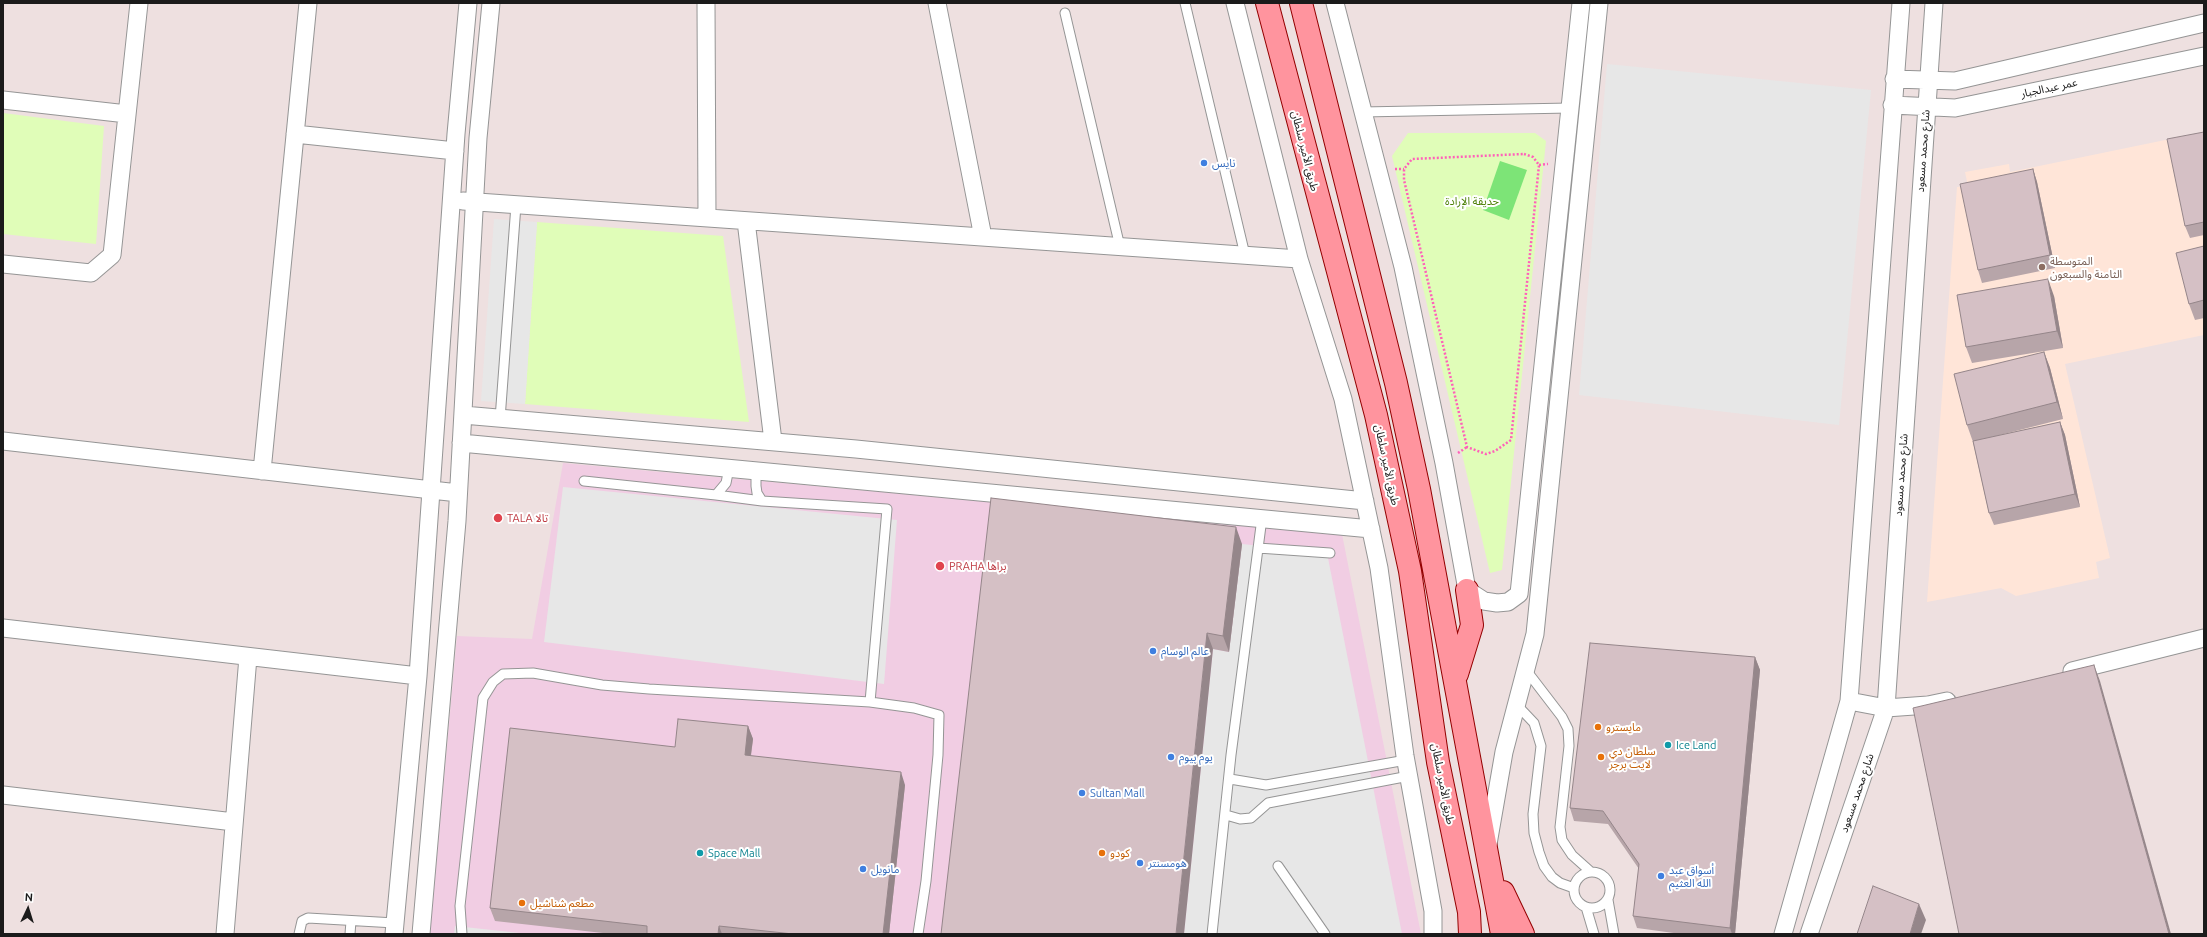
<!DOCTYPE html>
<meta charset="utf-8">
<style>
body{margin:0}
#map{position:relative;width:2207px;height:937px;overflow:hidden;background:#eee0e0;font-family:Ubuntu,sans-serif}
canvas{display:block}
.frame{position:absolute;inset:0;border:4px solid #1b1b1b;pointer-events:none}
.north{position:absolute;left:8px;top:889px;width:40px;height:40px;-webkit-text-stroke:3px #fff;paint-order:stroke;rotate:4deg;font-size:11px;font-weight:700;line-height:16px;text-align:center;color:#1b1b1b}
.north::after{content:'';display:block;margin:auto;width:14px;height:18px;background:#1b1b1b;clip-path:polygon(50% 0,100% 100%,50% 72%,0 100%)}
</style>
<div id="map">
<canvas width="2207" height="937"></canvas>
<div class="frame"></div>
<div class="north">N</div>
</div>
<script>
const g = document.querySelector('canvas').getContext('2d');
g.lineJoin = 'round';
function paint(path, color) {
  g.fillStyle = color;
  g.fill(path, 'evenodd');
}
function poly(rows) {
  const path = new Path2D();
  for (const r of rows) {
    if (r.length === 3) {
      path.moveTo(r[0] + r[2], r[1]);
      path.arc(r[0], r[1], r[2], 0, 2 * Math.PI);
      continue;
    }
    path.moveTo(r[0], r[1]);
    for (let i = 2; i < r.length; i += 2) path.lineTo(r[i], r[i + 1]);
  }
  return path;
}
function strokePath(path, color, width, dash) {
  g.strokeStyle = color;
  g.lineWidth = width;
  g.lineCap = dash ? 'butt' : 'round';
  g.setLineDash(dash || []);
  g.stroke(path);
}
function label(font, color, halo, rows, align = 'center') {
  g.font = font + ' Ubuntu,"Noto Sans Arabic",sans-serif';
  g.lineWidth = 4;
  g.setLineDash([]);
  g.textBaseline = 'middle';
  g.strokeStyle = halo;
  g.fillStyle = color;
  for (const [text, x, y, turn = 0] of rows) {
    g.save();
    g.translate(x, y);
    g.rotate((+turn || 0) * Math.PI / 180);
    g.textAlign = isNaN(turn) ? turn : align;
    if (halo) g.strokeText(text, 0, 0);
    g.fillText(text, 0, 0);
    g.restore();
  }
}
paint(poly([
 [563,463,1342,534,1421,934,430,934,457,636,532,639]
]), '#f1cde3');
paint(poly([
 [2204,132,2204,335,2065,364,2110,558,2096,562,2099,578,2016,596,2001,588,1927,602,1957,187,1968,186,1965,172,2009,164,2010,172]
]), '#ffe5d8');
paint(poly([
 [3,113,104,126,96,244,3,234],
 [1408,133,1535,133,1546,141,1502,570,1490,573,1392,156],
 [537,222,723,236,749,422,525,404]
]), '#e0fdb8');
paint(poly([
 [1500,161,1527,170,1509,220,1483,210]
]), '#7de477');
paint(poly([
 [1607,64,1871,90,1839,425,1579,395],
 [494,219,537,222,525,404,481,401],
 [563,487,897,520,884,684,544,642],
 [1242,544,1327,553,1402,934,1184,934,1213,649,1229,652],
 [455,926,529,934,454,934]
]), '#e7e7e7');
const lane = poly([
 [1185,3,1245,255],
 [1065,13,1120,247],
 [1362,112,1570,108],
 [500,419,516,205],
 [729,468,726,483,716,495,762,501,757,493,756,486,756,478,762,471],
 [584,481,716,495],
 [1258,548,1330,553],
 [1526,670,1562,717,1568,729,1569,746,1560,827,1562,840,1572,855,1591,872],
 [870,702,914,708,939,715,938,755,926,881,918,934],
 [1515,703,1534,723,1541,746,1533,814,1534,833,1539,852,1544,866,1552,877,1560,883,1574,888],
 [1230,779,1266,785,1406,760],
 [1226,815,1240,819,1251,818,1268,803,1409,776],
 [1278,866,1325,934],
 [1592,890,18],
 [1608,900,1614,934],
 [1586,907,1594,934],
 [299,934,302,921,308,918,395,923],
 [350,934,351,921],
 [462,934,460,906,483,698,493,682,503,674,533,673,602,685,649,689,870,702,887,509,762,501],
 [1212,934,1231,755,1262,518]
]);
const street = poly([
 [706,3,707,218],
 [937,3,983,237],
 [1235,3,1299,259,1343,399,1379,568,1405,756,1433,911,1433,934],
 [1335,3,1403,267,1444,463,1467,590,1484,601,1497,603,1508,602,1519,594,1581,3],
 [1894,79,1955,81,2204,23],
 [3,100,127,114],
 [1892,105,1955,108,2204,56],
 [295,134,455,151],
 [463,201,1299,259],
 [746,221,773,441],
 [3,264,91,273,112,255,139,3],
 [463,415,856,449,1365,501],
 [3,441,458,493],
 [461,443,1371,529],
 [262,471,308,3],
 [3,628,418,676],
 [2072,671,2204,638],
 [1849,701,1886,708,1928,705,1947,701],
 [3,795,234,822],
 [1488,844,1504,752,1535,634,1599,3],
 [225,934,248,657],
 [394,934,418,676,456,134,468,3],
 [421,934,457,521,478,138,491,3],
 [1783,934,1849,701,1901,3],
 [1809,934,1886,708,1934,3]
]);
const primary = poly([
 [1267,3,1376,415,1410,571,1438,762,1469,912,1470,934],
 [1301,3,1396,383,1419,489,1502,934],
 [1457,674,1472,625,1467,590],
 [1503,892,1523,934]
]);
strokePath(lane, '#959595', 11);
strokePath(street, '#959595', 19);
strokePath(primary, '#930100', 24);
strokePath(poly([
 [1524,154,1533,157,1539,165,1511,440,1495,451,1486,454,1467,447,1404,180,1404,169,1412,159,1524,154],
 [1539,165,1548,164],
 [1395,169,1404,169],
 [1458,453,1467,447]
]), '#ff60b9', 2.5, [2, 2]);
strokePath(lane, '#fff', 9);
strokePath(street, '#fff', 17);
strokePath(primary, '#ff949e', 22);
paint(poly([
 [2204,132,2204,235,2190,238,2185,226],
 [2033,169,2037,182,2055,268,1982,283,1978,270],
 [2204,246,2204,318,2195,320,2189,304],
 [2054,296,2063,348,1972,363,1966,347],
 [2044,352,2050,368,2063,419,1996,436,2060,422,2065,435,2080,507,1994,525,1989,513,1973,442,1967,425],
 [991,498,1242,544,1229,652,1213,649],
 [1755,657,1760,670,1735,934,1681,934,1637,928,1633,916,1639,869,1608,824,1574,821,1570,808],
 [748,726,753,739,751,756,905,785,889,934,612,934,495,921,490,908,675,747]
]), '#b7a5a9');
paint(poly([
 [2033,169,2037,182,2055,268,2050,255],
 [2048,279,2054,296,2063,348,2057,331],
 [2044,352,2050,368,2063,419,2057,402],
 [2060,422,2065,435,2080,507,2075,494],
 [1236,527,1242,544,1229,652,1223,636],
 [1207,633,1213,649,1184,934,1176,934],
 [1755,657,1760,670,1735,934,1732,934,1730,928],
 [2094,665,2100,681,2171,934,2169,934],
 [748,726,753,739,749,768,745,755],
 [901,772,905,785,889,934,883,934],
 [1919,904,1926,920,1921,934,1910,934],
 [719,926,722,934,718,934]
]), '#95868a');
const building = poly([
 [2204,132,2204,222,2185,226,2167,139,2204,132],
 [2033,169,2050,255,1978,270,1960,184,2033,169],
 [2204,246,2204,300,2189,304,2176,253,2204,246],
 [2048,279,2057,331,1966,347,1957,295,2048,279],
 [2044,352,2057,402,1967,425,1954,374,2044,352],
 [2060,422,2075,494,1989,513,1973,441,2060,422],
 [991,498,1236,527,1223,636,1207,633,1176,934,941,934,991,498],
 [1590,643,1755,657,1730,928,1633,916,1639,864,1603,811,1570,808,1590,643],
 [2094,665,2169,934,1959,934,1913,708,2094,665],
 [678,719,748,726,745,755,901,772,883,934,793,934,719,926,718,934,647,934,647,926,490,908,510,728,675,747,678,719],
 [1873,886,1919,904,1910,934,1857,934,1873,886]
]);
paint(building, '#d5c0c5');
strokePath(building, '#95868a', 1);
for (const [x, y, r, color] of [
 [1204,163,4,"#3f7fe0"],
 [2042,267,4,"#8d6e63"],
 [498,518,5,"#e0444e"],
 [940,566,5,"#e0444e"],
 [1153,651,4,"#3f7fe0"],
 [1598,727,4,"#e8710a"],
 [1668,745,4,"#0f9aa8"],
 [1171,757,4,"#3f7fe0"],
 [1601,757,4,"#e8710a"],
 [1082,793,4,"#3f7fe0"],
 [700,853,4,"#0f9aa8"],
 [1102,853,4,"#e8710a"],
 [1140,863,4,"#3f7fe0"],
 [863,869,4,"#3f7fe0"],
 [1661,876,4,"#3f7fe0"],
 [522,903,4,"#e8710a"]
]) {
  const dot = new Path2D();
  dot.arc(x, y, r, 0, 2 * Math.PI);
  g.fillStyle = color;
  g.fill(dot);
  strokePath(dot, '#fff', 1.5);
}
label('11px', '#1b1b1b', '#fff', [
 ["عمر عبدالجبار",2049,88,-12],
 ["طريق الأمير سلطان",1305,151,76],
 ["شارع محمد مسعود",1923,151,-86],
 ["طريق الأمير سلطان",1387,465,78],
 ["شارع محمد مسعود",1901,475,-86],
 ["طريق الأمير سلطان",1443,784,79],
 ["شارع محمد مسعود",1857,793,-71]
]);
label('11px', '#366cbe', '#fff', [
 ["نايس",1212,163],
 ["عالم الوسام",1161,651],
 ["يوم بيوم",1179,757],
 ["Sultan Mall",1090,793],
 ["هومسنتر",1148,863],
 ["مانويل",871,869],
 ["أسواق عبد",1669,870],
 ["الله العثيم",1669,883]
], 'left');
label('11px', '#4b7f04', '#fff', [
 ["حديقة الإرادة",1472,201]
]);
label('11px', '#785e54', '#fff', [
 ["المتوسطة",2050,261],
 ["الثامنة والسبعون",2050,274]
], 'left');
label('11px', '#be3a42', '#fff', [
 ["TALA تالا",507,518],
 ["PRAHA براها",949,566]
], 'left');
label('11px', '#c56008', '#fff', [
 ["مايسترو",1606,727],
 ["سلطان دي",1609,751],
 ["لايت برجر",1609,764],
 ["كودو",1110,853],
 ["مطعم شناشيل",530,903]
], 'left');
label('11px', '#0d838f', '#fff', [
 ["Ice Land",1676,745],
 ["Space Mall",708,853]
], 'left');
</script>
